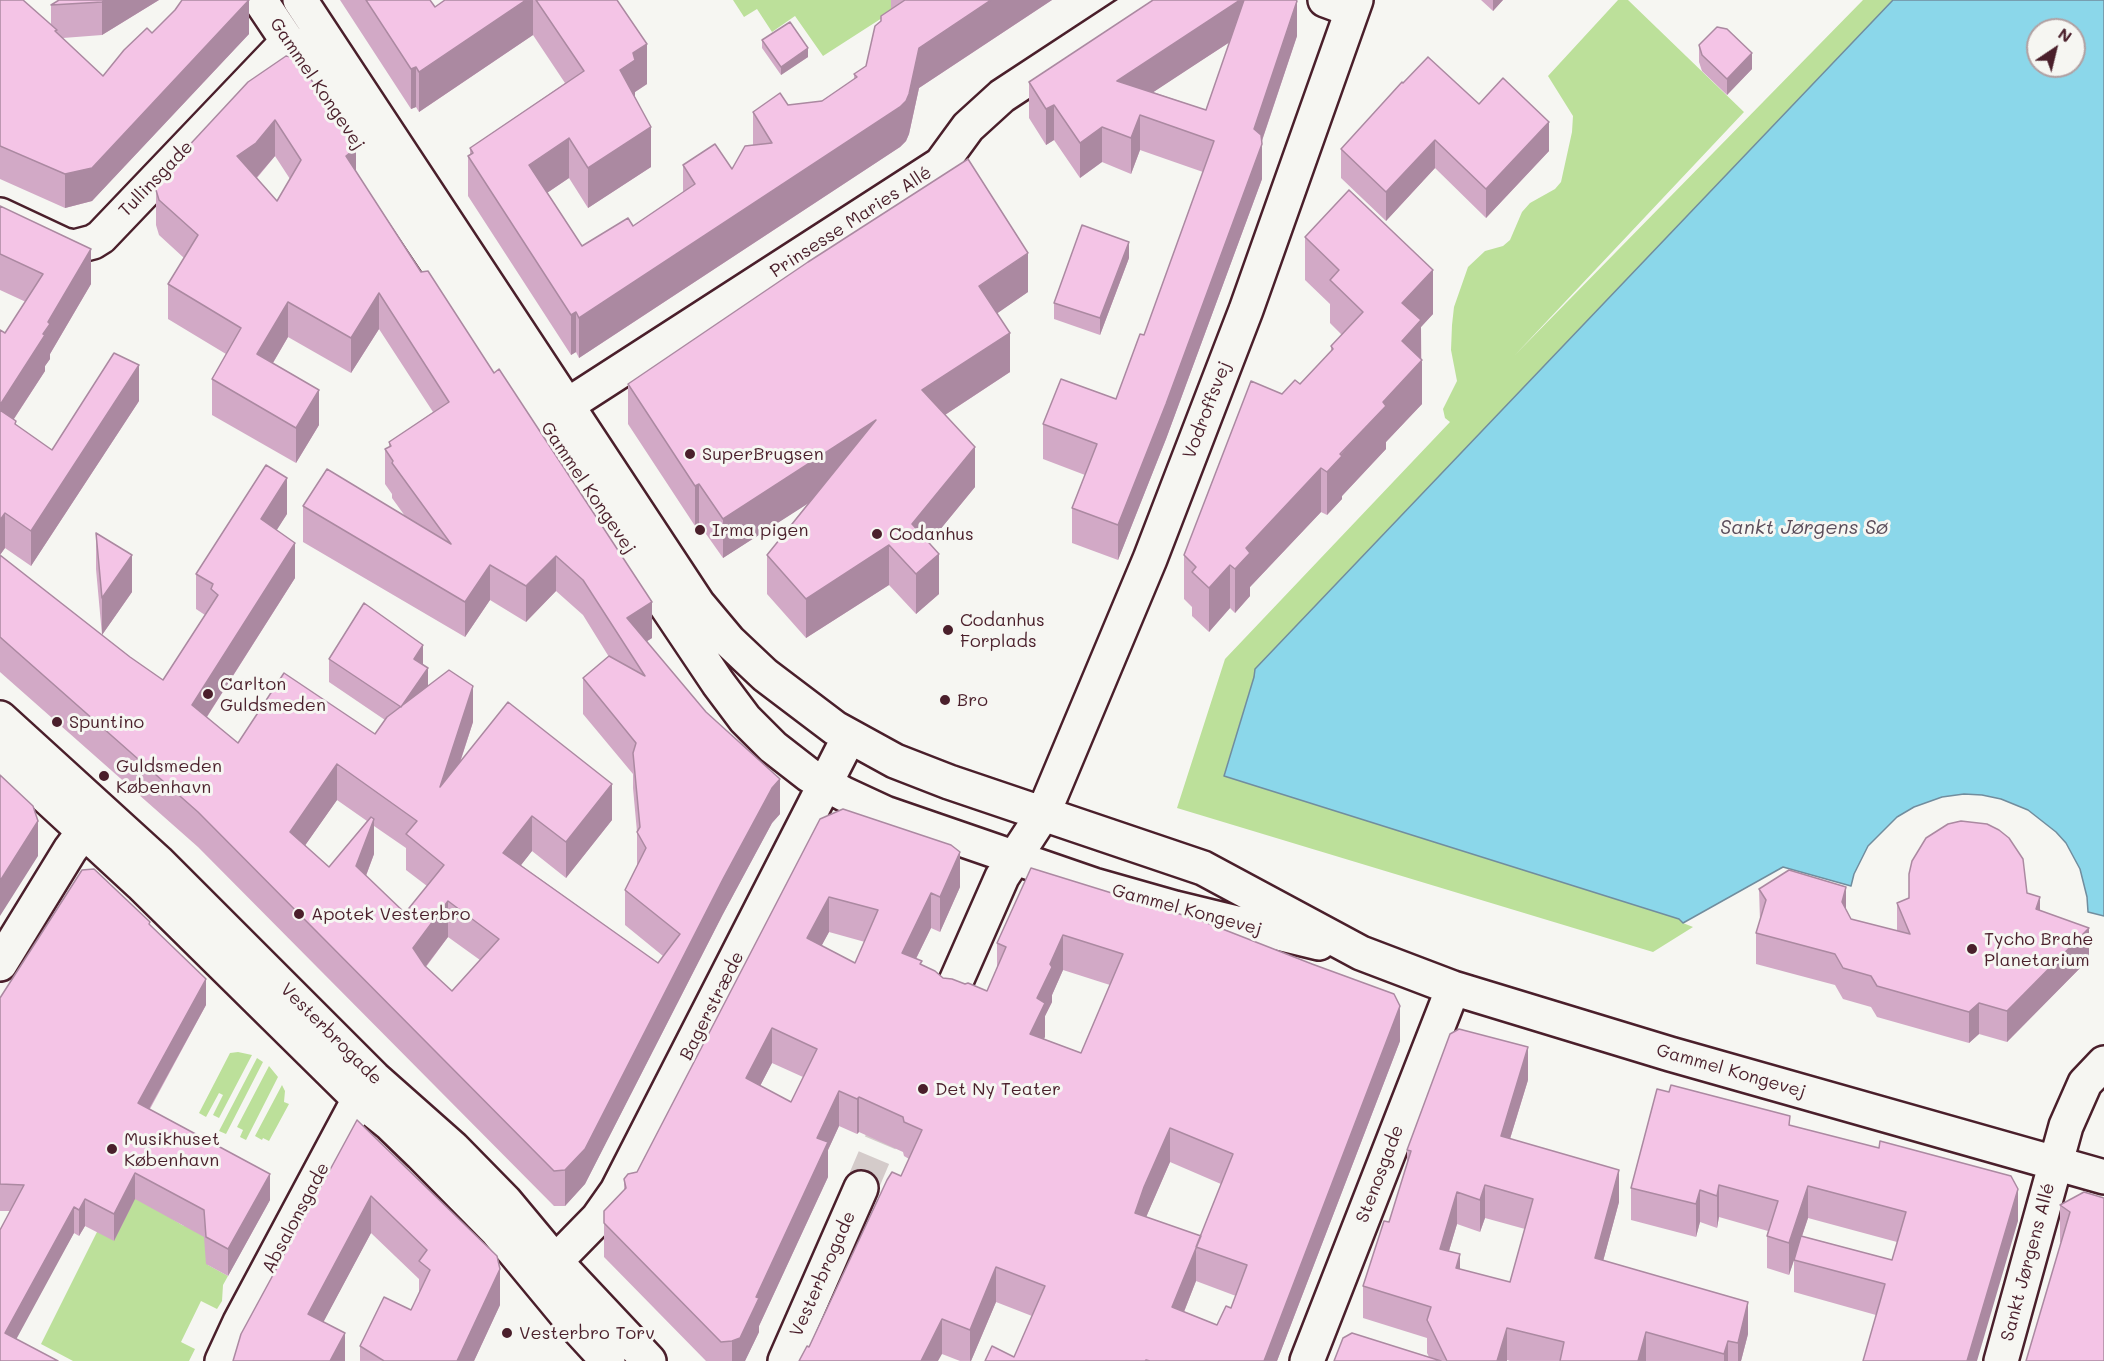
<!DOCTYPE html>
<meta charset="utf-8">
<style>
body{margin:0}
#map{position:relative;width:2104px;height:1361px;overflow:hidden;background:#f6f6f2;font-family:Mali,sans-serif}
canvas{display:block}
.north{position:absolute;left:2026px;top:18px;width:60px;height:60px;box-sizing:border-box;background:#f6f6f2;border:2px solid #b1a0a2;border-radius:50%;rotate:35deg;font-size:16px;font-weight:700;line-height:24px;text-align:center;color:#4a1f2b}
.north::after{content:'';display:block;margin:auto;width:21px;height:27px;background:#4a1f2b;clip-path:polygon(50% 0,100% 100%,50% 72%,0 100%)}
</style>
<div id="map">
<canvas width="2104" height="1361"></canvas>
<div class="north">N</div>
</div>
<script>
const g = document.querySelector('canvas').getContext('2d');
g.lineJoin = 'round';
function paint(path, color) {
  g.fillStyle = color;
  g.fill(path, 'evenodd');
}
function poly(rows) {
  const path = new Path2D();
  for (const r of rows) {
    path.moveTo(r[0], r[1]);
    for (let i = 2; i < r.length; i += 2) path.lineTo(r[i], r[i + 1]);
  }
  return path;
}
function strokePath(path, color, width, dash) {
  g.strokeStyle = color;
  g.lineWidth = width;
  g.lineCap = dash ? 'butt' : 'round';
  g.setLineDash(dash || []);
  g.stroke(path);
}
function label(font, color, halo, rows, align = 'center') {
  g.font = font + ' Mali,sans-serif';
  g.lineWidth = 6;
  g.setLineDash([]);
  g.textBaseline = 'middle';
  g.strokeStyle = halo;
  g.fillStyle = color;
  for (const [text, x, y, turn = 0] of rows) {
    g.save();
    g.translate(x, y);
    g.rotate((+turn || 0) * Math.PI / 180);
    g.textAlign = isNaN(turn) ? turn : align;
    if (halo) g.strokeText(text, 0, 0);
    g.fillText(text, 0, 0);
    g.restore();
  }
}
paint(poly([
 [733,0,910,0,823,56,795,16,772,32,757,9,744,17],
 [1618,0,1628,0,1744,112,1515,355,1863,0,1893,0,1255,669,1254,677,1224,775,1679,919,1683,923,1693,927,1653,952,1177,808,1225,659,1450,422,1445,418,1443,409,1457,381,1451,350,1452,325,1454,307,1468,267,1485,251,1503,246,1510,240,1522,212,1530,203,1555,189,1561,182,1572,132,1573,116,1548,76],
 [238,1052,252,1055,219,1118,213,1115,223,1095,219,1093,206,1117,199,1113,230,1053],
 [257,1058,263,1062,226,1134,219,1131],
 [269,1066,278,1077,246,1140,240,1137,243,1130,237,1127],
 [282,1085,285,1091,284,1102,289,1104,269,1141,263,1138,262,1140,255,1136],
 [92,1168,182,1225,216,1235,208,1265,228,1276,223,1285,222,1301,217,1309,201,1301,181,1342,195,1349,189,1361,73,1361,41,1344,97,1232]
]), '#bce09a');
const water = poly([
 [1893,0,2104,0,2104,916,2088,912,2087,897,2080,869,2066,843,2056,832,2028,810,2001,799,1982,795,1964,794,1942,797,1914,807,1897,817,1868,846,1854,874,1851,886,1783,867,1683,923,1679,919,1224,776,1254,677,1255,669,1893,0],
 [2038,30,2074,30,2074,66,2038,66,2038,30]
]);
paint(water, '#8bd7ea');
strokePath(water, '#718d9e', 1.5);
strokePath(poly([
 [861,1188,898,1101]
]), '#d4cbca', 33, [33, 16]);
const minor = poly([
 [260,0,718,683,745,719,773,747,809,775,844,794,885,813,1094,885,1175,908,1319,943],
 [300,0,698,604,729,641,765,675,835,728,895,761,949,782,1203,868,1361,953,1453,988,1670,1054,2104,1177],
 [1325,0,1352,10],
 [0,215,64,245,74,247,93,242,101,237,288,41],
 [549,417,941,164,968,127,1002,96,1148,0],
 [0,718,158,862,374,1078,453,1148,505,1201,555,1261,649,1361],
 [0,754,141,884,359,1099,390,1124,421,1154,497,1231,574,1324,608,1361],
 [0,964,70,850,97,814],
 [950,995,1002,877,1043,814,1150,559,1246,310,1356,0],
 [550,1280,552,1265,598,1218,617,1191,849,737],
 [222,1361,240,1322,359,1099,371,1083],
 [785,1361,861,1188],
 [1307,1361,1453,988],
 [2001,1361,2066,1126,2085,1083,2104,1063]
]);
strokePath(minor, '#4a1f2b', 38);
strokePath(minor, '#f6f6f2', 33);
paint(poly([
 [0,0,51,25,51,5,59,0,159,0,102,35,63,38,103,76,152,33,249,0,249,34,92,201,65,208,0,179],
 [340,0,430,0,435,7,445,0,617,0,647,84,635,92,635,97,651,167,588,208,569,178,547,193,582,246,633,226,683,193,683,165,732,169,753,146,753,112,788,105,822,101,854,79,854,74,866,66,881,21,891,10,891,0,1052,0,919,88,909,134,906,141,900,147,579,358,576,352,571,355,468,196,468,156,470,156,470,148,565,83,533,35,419,112,416,107,411,109],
 [1153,0,1297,36,1262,141,1262,179,1166,439,1118,560,1072,543,1072,508,1085,475,1043,459,1043,424,1116,399,1144,335,1203,172,1140,150,1131,174,1102,162,1080,178,1054,140,1046,145,1029,118,1029,82],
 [1230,42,1206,110,1153,92,1191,67],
 [1481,0,1503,0,1493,11],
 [762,40,808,57,781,75,762,48],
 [1699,45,1752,69,1727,95,1702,71,1699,62],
 [248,82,356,172,652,638,647,641,780,814,772,823,723,914,585,1184,565,1206,554,1206,198,847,0,672,0,330,5,333,26,302,0,290,0,206,91,284,50,354,50,359,45,366,45,371,14,419,16,425,52,450,139,401,31,566,5,548,0,555,130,657,163,680,205,615,196,609,196,574,287,514,276,530,295,578,207,717,238,743,375,734,385,720,329,682,329,659,423,665,428,686,473,722,460,763,612,820,566,878,532,851,521,865,658,963,663,956,625,925,625,890,637,866,637,832,633,788,633,774,583,714,583,678,609,657,583,615,556,591,526,622,490,600,465,637,303,542,303,506,405,516,392,498,392,494,385,484,385,449,389,447,389,442,433,412,379,329,351,373,288,337,273,363,319,425,296,463,212,415,212,379,226,354,168,319,168,284,184,258,159,235,156,225,156,190],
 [275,156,290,179,277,201,257,178],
 [337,800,367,821,329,867,305,845],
 [374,826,406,848,406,870,427,886,405,913,366,876,374,854],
 [448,937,480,960,452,991,426,967],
 [1403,83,1549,151,1486,218,1435,168,1386,221,1341,178,1341,149],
 [1305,237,1433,314,1421,327,1422,404,1386,442,1386,449,1342,496,1342,499,1327,515,1321,512,1250,587,1250,596,1235,613,1230,608,1209,632,1192,616,1192,607,1184,599,1184,555,1282,394,1300,384,1331,352,1331,346,1342,335,1330,323,1330,304,1305,280],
 [1129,258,1100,335,1054,319,1054,303],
 [1028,292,997,313,1010,372,945,415,975,487,929,543,939,594,916,614,889,585,806,638,767,594,767,555,808,503,723,558,699,524,695,526,628,424,628,384],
 [96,533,132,592,102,635,96,569],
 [820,819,960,887,940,932,931,928,916,959,922,965,943,978,987,991,997,968,997,943,1031,868,1400,1041,1277,1361,985,1361,1014,1357,1032,1316,996,1302,971,1361,960,1361,942,1354,809,1347,901,1176,909,1159,904,1156,903,1152,859,1132,857,1134,839,1126,828,1150,828,1177,759,1326,759,1332,745,1361,706,1361,604,1257,604,1211,624,1190,624,1179,637,1172],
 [829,932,865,942,855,963,821,946],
 [1063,970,1110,985,1081,1053,1044,1039,1045,1016,1052,1002,1052,995],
 [772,1063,803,1077,791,1102,760,1086],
 [1170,1162,1221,1184,1201,1236,1146,1217],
 [1196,1281,1236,1296,1231,1308,1217,1325,1184,1312],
 [1759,889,1846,909,1851,919,1897,931,1897,903,2027,893,2040,911,2089,959,2007,1042,1979,1034,1969,1043,1877,1017,1871,1007,1843,999,1835,985,1756,964,1756,933,1760,921],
 [150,925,206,1005,150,1109,270,1200,228,1276,206,1264,204,1237,135,1199,114,1241,85,1226,79,1236,74,1233,0,1361,10,1211,0,1211,0,998],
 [1528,1080,1510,1139,1619,1202,1603,1261,1748,1334,1741,1361,1510,1361,1507,1360,1507,1361,1334,1361,1429,1357,1427,1353,1427,1338,1363,1318,1363,1286,1389,1222,1407,1165,1407,1150],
 [1485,1218,1525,1229,1510,1282,1460,1269,1449,1251,1457,1224,1480,1232],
 [357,1120,500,1305,474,1361,360,1361,360,1346,411,1310,419,1293,419,1279,371,1233,323,1322,345,1361,233,1361],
 [1790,1125,2018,1221,1876,1315,1794,1292,1794,1260,1789,1275,1767,1268,1767,1236,1768,1231,1719,1217,1717,1228,1700,1222,1696,1237,1631,1220,1631,1188],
 [1808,1218,1897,1242,1892,1260,1802,1236],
 [2104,1198,2061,1242,2060,1242,2060,1205]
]), '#d2a9c6');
paint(poly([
 [105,0,159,0,102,35,102,2],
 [249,0,249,34,92,201,65,208,65,174],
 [526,0,533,0,533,35,419,112,419,72],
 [991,0,1052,0,919,88,909,134,906,141,900,147,579,358,579,318,919,48],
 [1240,0,1245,0,1245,32,1117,116,1117,81],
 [1493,0,1503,0,1493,11],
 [1297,1,1297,36,1254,164,1254,129],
 [647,44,647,84,635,92,635,100,620,70,633,53],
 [808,48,808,57,781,75,781,67],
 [1752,53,1752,69,1727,95,1727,79],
 [416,67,416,107,411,109,411,69],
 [1054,105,1054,140,1046,145,1046,109],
 [1140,115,1140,150,1131,174,1131,138],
 [275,120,275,156,256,178,237,156],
 [1549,122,1549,151,1486,218,1486,189],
 [651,127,651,167,588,208,588,168],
 [1102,127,1102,162,1080,178,1080,143],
 [569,138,569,178,529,205,529,165],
 [1435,140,1435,168,1386,221,1386,192],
 [1262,144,1262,179,1166,439,1118,560,1118,525],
 [356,148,356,184,346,156],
 [1129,242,1129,258,1100,335,1100,318],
 [91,249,91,284,50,354,50,359,45,366,45,371,0,440,0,405,43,334,48,322],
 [1028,253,1028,292,979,326,979,286],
 [1433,270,1433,314,1421,327,1421,362,1422,360,1422,404,1386,442,1386,449,1342,496,1342,499,1327,515,1327,472,1383,402,1402,303],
 [379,293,379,329,351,373,351,338],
 [288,302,288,337,257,390,257,354],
 [576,312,576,352,571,355,571,315],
 [1010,333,1010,372,922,430,922,390],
 [139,365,139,401,31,566,31,531],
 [319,390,319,425,296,463,296,428],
 [876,420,876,460,723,558,723,519],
 [975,447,975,487,912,564,912,524],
 [1321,468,1321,512,1250,587,1250,596,1235,613,1235,569,1246,548],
 [287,478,287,514,261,555,261,519],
 [699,484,699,524,695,526,695,486],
 [5,513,5,548,0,555,0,520],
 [295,543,295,578,192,740,192,705],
 [889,545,889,585,806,638,806,599],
 [939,554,939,594,916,614,916,574],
 [132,555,132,592,102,635,102,598],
 [556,556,556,591,526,622,526,586],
 [490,565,490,600,465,637,465,602],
 [1230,565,1230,608,1209,632,1209,588],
 [652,602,652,638,629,653,627,618],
 [423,645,423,668,414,659],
 [428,668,428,692,401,707],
 [473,686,473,722,440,823,440,787],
 [337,764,337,800,290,867,290,832],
 [780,779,780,814,772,823,723,914,585,1184,565,1206,565,1170,772,788],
 [612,784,612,820,566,878,566,842],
 [532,816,532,851,503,888,503,853],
 [374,819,374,854,356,902,356,866],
 [38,821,38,856,0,916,0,881],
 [960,852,960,887,940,932,940,897],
 [1846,887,1846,918,1842,902],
 [931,893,931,928,902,987,902,953],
 [829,897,829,932,807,973,807,938],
 [2040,897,2040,928,2036,909],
 [448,901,448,937,413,983,413,948],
 [2089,928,2089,959,2007,1042,2007,1011],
 [1063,935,1063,970,1052,995,1052,1002,1045,1016,1045,1037,1030,1069,1030,1034,1037,998,1050,964],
 [206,979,206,1005,138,1129,138,1103],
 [1979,1003,1979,1034,1969,1043,1969,1012],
 [1400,1006,1400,1041,1277,1361,1264,1361],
 [772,1028,772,1063,746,1113,746,1078],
 [1528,1047,1528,1080,1501,1168,1501,1136],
 [839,1091,839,1126,828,1150,828,1177,759,1326,759,1332,745,1361,732,1361,732,1341,756,1297,817,1138],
 [859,1097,859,1132,857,1134,857,1099],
 [1170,1128,1170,1162,1144,1222,1135,1213,1144,1187],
 [1619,1170,1619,1202,1595,1291,1595,1258],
 [135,1173,135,1199,114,1241,114,1214],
 [270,1174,270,1200,228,1276,228,1249],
 [1485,1185,1485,1218,1480,1232,1480,1200],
 [1719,1185,1719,1217,1717,1228,1717,1196],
 [1808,1186,1808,1218,1789,1275,1789,1243],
 [2018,1189,2018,1221,1977,1361,1967,1361],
 [1700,1190,1700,1222,1696,1237,1696,1204],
 [1457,1192,1457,1224,1440,1281,1440,1249],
 [371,1196,371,1233,308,1351,308,1314],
 [85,1199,85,1226,79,1236,79,1210],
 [74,1207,74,1233,5,1360,5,1333],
 [1196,1247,1196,1281,1172,1342,1172,1307],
 [1460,1254,1460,1287,1456,1268],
 [996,1267,996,1302,971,1361,970,1361,970,1330],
 [500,1269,500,1305,474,1361,457,1361],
 [1748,1302,1748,1334,1741,1361,1738,1361,1738,1343],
 [942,1319,942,1354,938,1361,921,1361],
 [1507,1328,1507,1361,1497,1361],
 [1646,1332,1646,1361,1638,1361],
 [345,1333,345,1361,330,1361],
 [1728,1341,1728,1361,1724,1361,1724,1354]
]), '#ab89a1');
const building = poly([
 [0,0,23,0,57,30,55,31,103,76,124,50,147,28,152,33,175,10,182,0,249,0,92,168,65,174,0,146,0,0],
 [59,0,105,0,102,2,51,5,59,0],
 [366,0,430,0,435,7,445,0,526,0,419,72,416,67,411,69,366,0],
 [536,0,617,0,647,44,633,53,635,60,620,70,651,127,588,168,569,138,529,165,582,246,628,218,633,226,695,184,683,165,715,144,732,169,745,146,772,143,753,112,780,93,788,105,822,101,857,77,854,74,866,66,875,26,881,21,881,16,905,0,991,0,919,48,909,94,906,101,900,107,579,318,576,312,571,315,468,156,473,153,470,148,584,71,536,0],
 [1153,0,1240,0,1117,81,1206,110,1244,0,1296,0,1297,1,1254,129,1261,135,1262,144,1166,404,1118,525,1072,508,1097,444,1043,424,1061,379,1116,399,1140,334,1144,335,1214,141,1140,115,1131,138,1102,127,1080,143,1054,105,1046,109,1029,82,1153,0],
 [790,22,808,48,781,67,762,40,790,22],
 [1717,27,1727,29,1752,53,1727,79,1702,55,1699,45,1717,27],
 [286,56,297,58,356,148,346,156,421,272,428,271,494,373,499,369,652,602,627,618,706,712,780,779,772,788,723,879,585,1149,565,1170,554,1171,198,812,0,637,0,555,130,657,163,680,218,595,211,589,213,584,196,574,266,465,287,478,261,519,295,543,192,705,238,743,284,673,375,734,387,717,449,670,473,686,440,787,508,702,612,784,566,842,532,816,503,853,658,963,680,934,625,890,646,848,637,832,640,827,633,753,636,743,583,678,609,656,645,676,583,580,556,556,526,586,490,565,465,602,303,506,327,469,451,544,392,463,393,461,385,449,391,446,389,442,449,402,379,293,351,338,288,302,257,354,319,390,296,428,212,379,241,328,168,284,198,235,159,200,156,190,157,180,248,82,286,56],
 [275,120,301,160,277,201,237,156,256,143,275,120],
 [337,764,417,821,406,834,444,865,405,913,356,866,374,819,371,817,329,867,290,832,337,764],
 [448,901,499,939,452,991,425,966,413,948,448,901],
 [1428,57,1479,104,1503,78,1549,122,1486,189,1435,140,1386,192,1341,149,1402,82,1403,83,1428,57],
 [968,159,1028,253,979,286,1010,333,922,390,975,447,912,524,939,554,916,574,889,545,806,599,767,555,876,420,723,519,699,484,695,486,628,384,808,262,968,159],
 [1349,190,1433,270,1402,303,1421,320,1402,341,1422,360,1383,402,1386,406,1340,454,1342,456,1327,472,1321,468,1246,548,1250,553,1235,569,1230,565,1209,588,1192,572,1196,567,1184,555,1251,381,1282,394,1295,380,1300,384,1333,349,1331,346,1363,312,1330,280,1339,270,1305,237,1349,190],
 [0,206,91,249,48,322,50,324,43,334,45,335,0,405,0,330,5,333,43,274,0,254,0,206],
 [1082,225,1129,242,1100,318,1054,303,1082,225],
 [114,353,139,365,31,531,5,513,0,520,0,410,16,421,15,424,52,450,114,353],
 [96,533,132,555,102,598,96,533],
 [364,603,423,645,414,659,428,668,401,707,329,659,364,603],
 [0,775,33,806,38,821,0,881,0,775],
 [843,809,951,845,960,852,940,897,931,893,902,953,922,961,920,964,935,971,943,978,952,979,965,984,968,983,987,991,1006,947,997,943,1031,868,1202,921,1312,964,1394,994,1400,1006,1264,1361,1150,1361,1146,1360,1145,1361,985,1361,992,1346,1014,1357,1045,1286,996,1267,970,1330,942,1319,921,1361,799,1361,807,1346,809,1347,887,1180,892,1172,901,1176,922,1130,904,1122,903,1117,859,1097,857,1099,839,1091,817,1138,828,1142,756,1297,759,1298,740,1338,732,1341,721,1342,604,1223,604,1211,626,1188,624,1179,628,1174,637,1172,820,819,843,809],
 [829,897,878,910,855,963,807,938,829,897],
 [1063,935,1123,954,1081,1053,1030,1034,1045,1003,1037,998,1052,967,1050,964,1063,935],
 [772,1028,817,1049,791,1102,746,1078,772,1028],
 [1170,1128,1233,1154,1196,1247,1247,1265,1231,1308,1226,1306,1217,1325,1172,1307,1201,1236,1135,1213,1144,1187,1170,1128],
 [1961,821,1987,824,1999,830,2009,838,2023,859,2027,893,2040,897,2036,909,2089,928,2007,1011,1979,1003,1969,1012,1877,986,1871,976,1843,968,1835,954,1756,933,1766,900,1759,889,1789,870,1846,887,1842,902,1851,919,1910,934,1897,903,1909,898,1909,874,1912,861,1926,838,1948,824,1961,821],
 [94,869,150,922,149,924,206,979,138,1103,270,1174,228,1249,206,1237,204,1210,135,1173,114,1214,85,1199,79,1210,74,1207,5,1333,58,1361,0,1361,0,1230,24,1185,0,1184,0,998,82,870,94,869],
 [1459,1029,1528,1047,1501,1136,1619,1170,1595,1258,1748,1302,1738,1343,1728,1341,1724,1354,1646,1332,1638,1361,1560,1361,1564,1342,1507,1328,1497,1361,1447,1361,1427,1320,1431,1307,1363,1286,1384,1221,1389,1222,1411,1151,1407,1150,1450,1034,1459,1029],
 [1485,1185,1533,1199,1510,1282,1456,1268,1460,1254,1440,1249,1457,1192,1480,1200,1485,1185],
 [1671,1085,1790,1116,1789,1125,1879,1148,1880,1141,2011,1176,2018,1189,1967,1361,1863,1361,1885,1284,1794,1260,1801,1236,1892,1260,1906,1212,1808,1186,1789,1243,1767,1236,1778,1201,1719,1185,1717,1196,1700,1190,1696,1204,1631,1188,1657,1089,1669,1092,1671,1085],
 [357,1120,497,1256,500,1269,457,1361,384,1361,360,1346,384,1297,411,1310,430,1270,419,1261,427,1250,371,1196,308,1314,345,1333,330,1361,233,1361,241,1334,357,1120],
 [2084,1192,2104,1198,2104,1361,2026,1361,2070,1212,2060,1205,2084,1192],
 [1352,1333,1441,1361,1334,1361,1343,1338,1352,1333]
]);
paint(building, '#f4c4e6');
strokePath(building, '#ab89a1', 1.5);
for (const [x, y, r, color] of [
 [690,454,6,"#4a1f2b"],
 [700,530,6,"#4a1f2b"],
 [877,534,6,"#4a1f2b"],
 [948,630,6,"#4a1f2b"],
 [208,694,6,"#4a1f2b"],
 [945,700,6,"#4a1f2b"],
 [57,722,6,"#4a1f2b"],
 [104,776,6,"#4a1f2b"],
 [299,914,6,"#4a1f2b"],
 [1972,949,6,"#4a1f2b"],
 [923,1089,6,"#4a1f2b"],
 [112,1149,6,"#4a1f2b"],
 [507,1333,6,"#4a1f2b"]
]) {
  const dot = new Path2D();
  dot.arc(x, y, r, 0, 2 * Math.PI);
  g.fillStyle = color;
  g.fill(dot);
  strokePath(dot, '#f6f6f2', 2);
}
label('18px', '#4a1f2b', '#f6f6f2', [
 ["Gammel Kongevej",317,84,56],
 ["Tullinsgade",156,179,-46],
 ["Prinsesse Maries Allé",851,222,-33],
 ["Vodroffsvej",1207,410,-69],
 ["Gammel Kongevej",588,488,56],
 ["Gammel Kongevej",1187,910,15],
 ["Bagerstræde",712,1006,-63],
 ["Vesterbrogade",331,1034,45],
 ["Gammel Kongevej",1731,1071,16],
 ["Stenosgade",1380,1174,-69],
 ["Absalonsgade",296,1218,-62],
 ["Sankt Jørgens Allé",2028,1262,-75],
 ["Vesterbrogade",823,1274,-66]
]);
label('18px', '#4a1f2b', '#f6f6f2', [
 ["SuperBrugsen",702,454],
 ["Irma pigen",712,530],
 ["Codanhus",889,534],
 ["Codanhus",960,620],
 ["Forplads",960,641],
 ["Carlton",220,684],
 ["Guldsmeden",220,705],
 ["Bro",957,700],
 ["Spuntino",69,722],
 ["Guldsmeden",116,766],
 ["København",116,787],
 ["Apotek Vesterbro",311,914],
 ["Tycho Brahe",1984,939],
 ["Planetarium",1984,960],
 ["Det Ny Teater",935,1089],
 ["Musikhuset",124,1139],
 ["København",124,1160],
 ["Vesterbro Torv",519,1333]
], 'left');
label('italic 20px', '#5a4d5b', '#f6f6f2', [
 ["Sankt Jørgens Sø",1804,528]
]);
</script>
